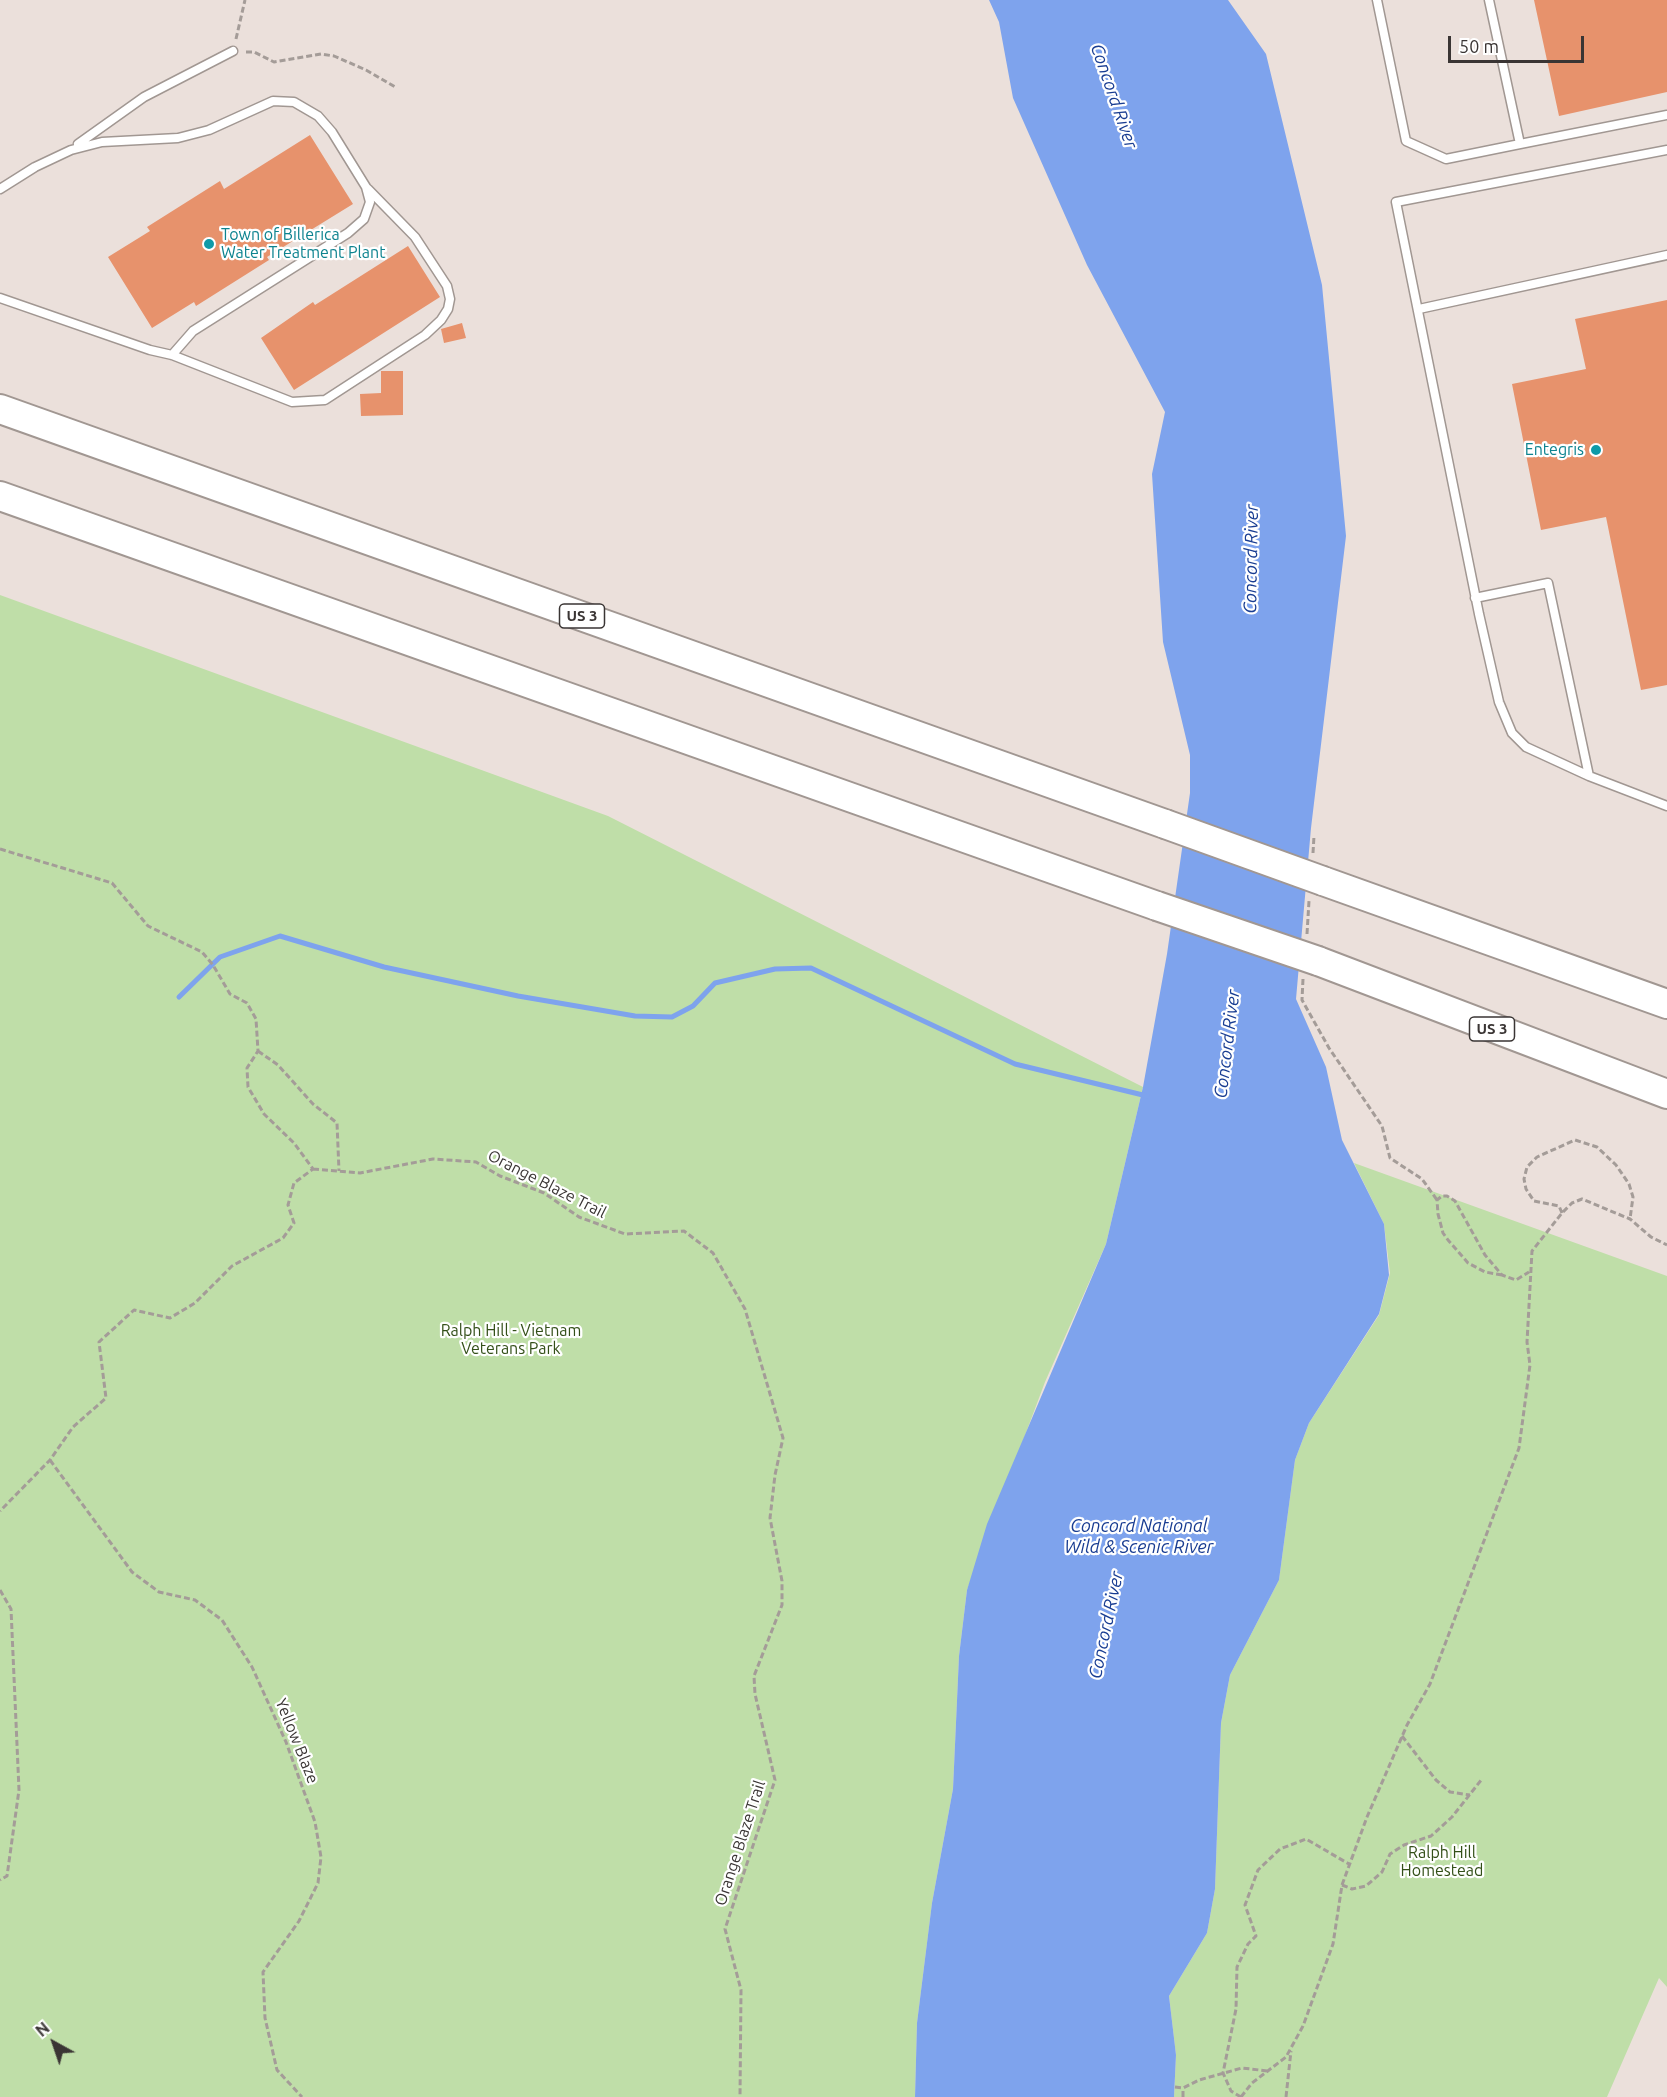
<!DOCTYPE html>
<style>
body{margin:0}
#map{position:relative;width:1667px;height:2097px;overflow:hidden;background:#ebe0db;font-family:Ubuntu,sans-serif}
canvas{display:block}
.north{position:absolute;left:24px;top:2013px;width:60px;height:60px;-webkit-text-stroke:4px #fff;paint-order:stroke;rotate:320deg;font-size:16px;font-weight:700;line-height:24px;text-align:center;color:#3a3534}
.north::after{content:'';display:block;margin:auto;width:21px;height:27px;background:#3a3534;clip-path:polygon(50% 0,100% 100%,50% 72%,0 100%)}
.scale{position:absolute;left:1448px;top:36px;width:136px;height:27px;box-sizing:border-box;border:3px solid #3a3534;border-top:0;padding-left:8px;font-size:18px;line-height:21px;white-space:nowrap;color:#3a3534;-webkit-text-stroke:4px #fff;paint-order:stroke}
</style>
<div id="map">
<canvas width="1667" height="2097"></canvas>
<div class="north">N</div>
<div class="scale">50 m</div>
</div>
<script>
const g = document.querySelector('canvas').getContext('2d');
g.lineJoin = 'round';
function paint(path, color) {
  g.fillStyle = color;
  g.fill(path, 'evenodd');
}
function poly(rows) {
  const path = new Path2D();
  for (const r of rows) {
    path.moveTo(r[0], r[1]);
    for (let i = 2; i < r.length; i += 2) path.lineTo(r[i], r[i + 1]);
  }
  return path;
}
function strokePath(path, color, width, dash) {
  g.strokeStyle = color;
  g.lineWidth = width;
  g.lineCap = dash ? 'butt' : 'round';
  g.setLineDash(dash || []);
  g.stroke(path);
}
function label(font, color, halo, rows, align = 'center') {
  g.font = font + ' Ubuntu,sans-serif';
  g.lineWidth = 4.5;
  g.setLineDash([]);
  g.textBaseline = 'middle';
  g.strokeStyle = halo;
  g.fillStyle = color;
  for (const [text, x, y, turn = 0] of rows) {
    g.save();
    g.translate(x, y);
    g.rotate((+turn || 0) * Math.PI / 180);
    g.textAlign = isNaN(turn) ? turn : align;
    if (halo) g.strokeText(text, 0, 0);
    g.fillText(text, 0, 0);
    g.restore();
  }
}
paint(poly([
 [0,595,608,816,1143,1087,1106,1244,1045,1382,967,1590,959,1656,953,1789,932,1903,917,2023,915,2097,0,2097],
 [1354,1163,1667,1276,1667,1987,1659,1978,1607,2097,1174,2097,1176,2055,1169,1996,1207,1933,1215,1889,1221,1723,1230,1675,1279,1580,1295,1460,1309,1423,1379,1315,1390,1273,1384,1224]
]), '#bfdea8');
paint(poly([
 [989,0,1228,0,1266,54,1322,285,1346,536,1311,828,1296,999,1326,1067,1342,1140,1384,1224,1389,1275,1379,1314,1309,1423,1295,1460,1279,1580,1230,1675,1221,1723,1215,1889,1207,1933,1169,1996,1176,2055,1174,2097,915,2097,917,2023,932,1903,953,1789,959,1656,967,1590,987,1524,1106,1244,1143,1087,1167,954,1190,793,1190,755,1163,642,1152,474,1165,412,1087,265,1013,98,999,22]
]), '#7ea3ed');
strokePath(poly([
 [179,997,220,957,280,936,384,967,518,996,635,1016,672,1017,693,1006,715,983,775,969,811,968,1015,1064,1147,1096]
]), '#7ea3ed', 5);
paint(poly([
 [1534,0,1667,0,1667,92,1559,116],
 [310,135,353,204,267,257,269,260,196,306,194,302,152,328,108,257,150,231,147,227,220,181,224,189],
 [408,246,440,297,294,390,261,338,313,302,315,305],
 [1667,300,1667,685,1641,690,1606,517,1541,530,1512,384,1586,369,1575,319],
 [462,323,466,338,444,343,441,329],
 [381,371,403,371,403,415,361,416,360,394,381,393]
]), '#e7926c');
const lane = poly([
 [1377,0,1406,141,1446,159,1520,144],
 [1489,0,1520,144,1667,115],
 [78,144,144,97,233,51],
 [1667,150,1396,202,1479,614,1499,702,1512,733,1526,747,1589,776,1667,806],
 [0,189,35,167,71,150,102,142,178,138,209,130,273,101,294,102,318,116,332,132,366,187,370,202,364,219,348,233,193,331,172,355],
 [0,298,150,350,172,355,292,402,325,400,425,335,441,320,448,309,450,299,447,286,415,237,368,189],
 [1419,309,1667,255],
 [1475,598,1548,583,1589,776]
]);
const highway = poly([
 [0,409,1165,824],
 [0,496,1157,906],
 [1323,881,1667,1004],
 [1318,961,1667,1094]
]);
strokePath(lane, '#a19792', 11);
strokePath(highway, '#a19792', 32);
strokePath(poly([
 [236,39,245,0],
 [246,52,254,52,274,62,321,54,334,56,366,70,397,88],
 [0,849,112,883,148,926,202,952,213,965,230,994,247,1003,256,1019,258,1051,247,1068,248,1087,264,1114,294,1143,313,1169,294,1183,288,1205,294,1223,283,1238,232,1266,195,1303,170,1318,134,1310,99,1342,106,1398,73,1427,50,1460,0,1511],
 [1313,853,1314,836],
 [1307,934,1309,901],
 [1303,979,1302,1000,1329,1048,1382,1126,1390,1158,1422,1179,1437,1200],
 [258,1051,278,1065,313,1104,337,1123,339,1171],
 [313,1169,360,1173,433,1159,476,1162,500,1176,544,1193,579,1217,625,1234,684,1231,713,1253,745,1309,783,1438,775,1475,770,1518,782,1581,782,1605,754,1676,755,1694,775,1780,725,1929,741,1990,740,2097],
 [1562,1213,1559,1206,1534,1201,1526,1189,1524,1179,1527,1167,1537,1157,1575,1140,1597,1147,1616,1165,1629,1184,1633,1197,1630,1219],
 [1502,1275,1485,1272,1468,1263,1448,1240,1443,1233,1438,1214,1437,1200,1442,1196,1447,1196,1455,1201,1485,1255,1502,1275,1516,1280,1529,1272],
 [50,1460,132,1572,159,1592,195,1600,222,1620,252,1667,286,1742,315,1822,321,1857,318,1883,299,1921,263,1972,265,2018,277,2070,302,2097],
 [0,1590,11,1609,19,1790,7,1876,0,1880],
 [1402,1736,1436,1780,1450,1792,1470,1795],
 [1342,1885,1352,1889,1366,1886,1382,1872,1390,1854,1404,1845,1431,1836,1452,1817,1482,1779],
 [1175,2087,1183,2088,1199,2080,1242,2068,1268,2071],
 [1183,2097,1183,2088],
 [1241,2097,1252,2083,1286,2057,1303,2026,1333,1944,1342,1885,1367,1817,1407,1725,1430,1684,1519,1448,1530,1365,1527,1342,1532,1251,1562,1213,1572,1203,1582,1199,1630,1219,1651,1237,1667,1245],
 [1241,2097,1231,2091,1223,2073,1236,2009,1237,1967,1248,1944,1256,1936,1245,1905,1258,1870,1280,1849,1306,1839,1349,1864],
 [1286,2097,1291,2051]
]), '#a49c98', 3, [6, 3]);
strokePath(lane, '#fff', 8);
strokePath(highway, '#fff', 28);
const highwayBridge = poly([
 [1165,824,1323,881],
 [1157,906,1318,961]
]);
strokePath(highwayBridge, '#a19792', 32, []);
strokePath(highwayBridge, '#fff', 28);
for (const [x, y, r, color] of [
 [209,244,6,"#0f9aa8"],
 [1596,450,6,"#0f9aa8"]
]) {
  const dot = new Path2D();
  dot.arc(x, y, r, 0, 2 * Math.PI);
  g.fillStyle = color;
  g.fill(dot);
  strokePath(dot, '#fff', 2);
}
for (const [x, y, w] of [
 [582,616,45],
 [1492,1029,45]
]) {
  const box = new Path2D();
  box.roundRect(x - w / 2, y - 12, w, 24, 4.5);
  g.fillStyle = '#fff';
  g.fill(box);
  strokePath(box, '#3a3534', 1.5);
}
label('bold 15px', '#3a3534', null, [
 ["US 3",582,616],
 ["US 3",1492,1029]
]);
label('16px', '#0d838f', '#fff', [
 ["Town of Billerica",221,235],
 ["Water Treatment Plant",221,253],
 ["Entegris",1584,450,"right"]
], 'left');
label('16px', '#3a3534', '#fff', [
 ["Orange Blaze Trail",547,1184,27],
 ["Yellow Blaze",297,1741,68],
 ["Orange Blaze Trail",740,1843,-72]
]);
label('16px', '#334f18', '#fff', [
 ["Ralph Hill - Vietnam",511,1331],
 ["Veterans Park",511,1349],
 ["Ralph Hill",1442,1853],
 ["Homestead",1442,1871]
]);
label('italic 18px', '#193d92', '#fff', [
 ["Concord River",1114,96,71],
 ["Concord River",1251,559,-89],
 ["Concord River",1227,1044,-83],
 ["Concord National",1139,1526],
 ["Wild & Scenic River",1139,1547],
 ["Concord River",1106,1625,-78]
]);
</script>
